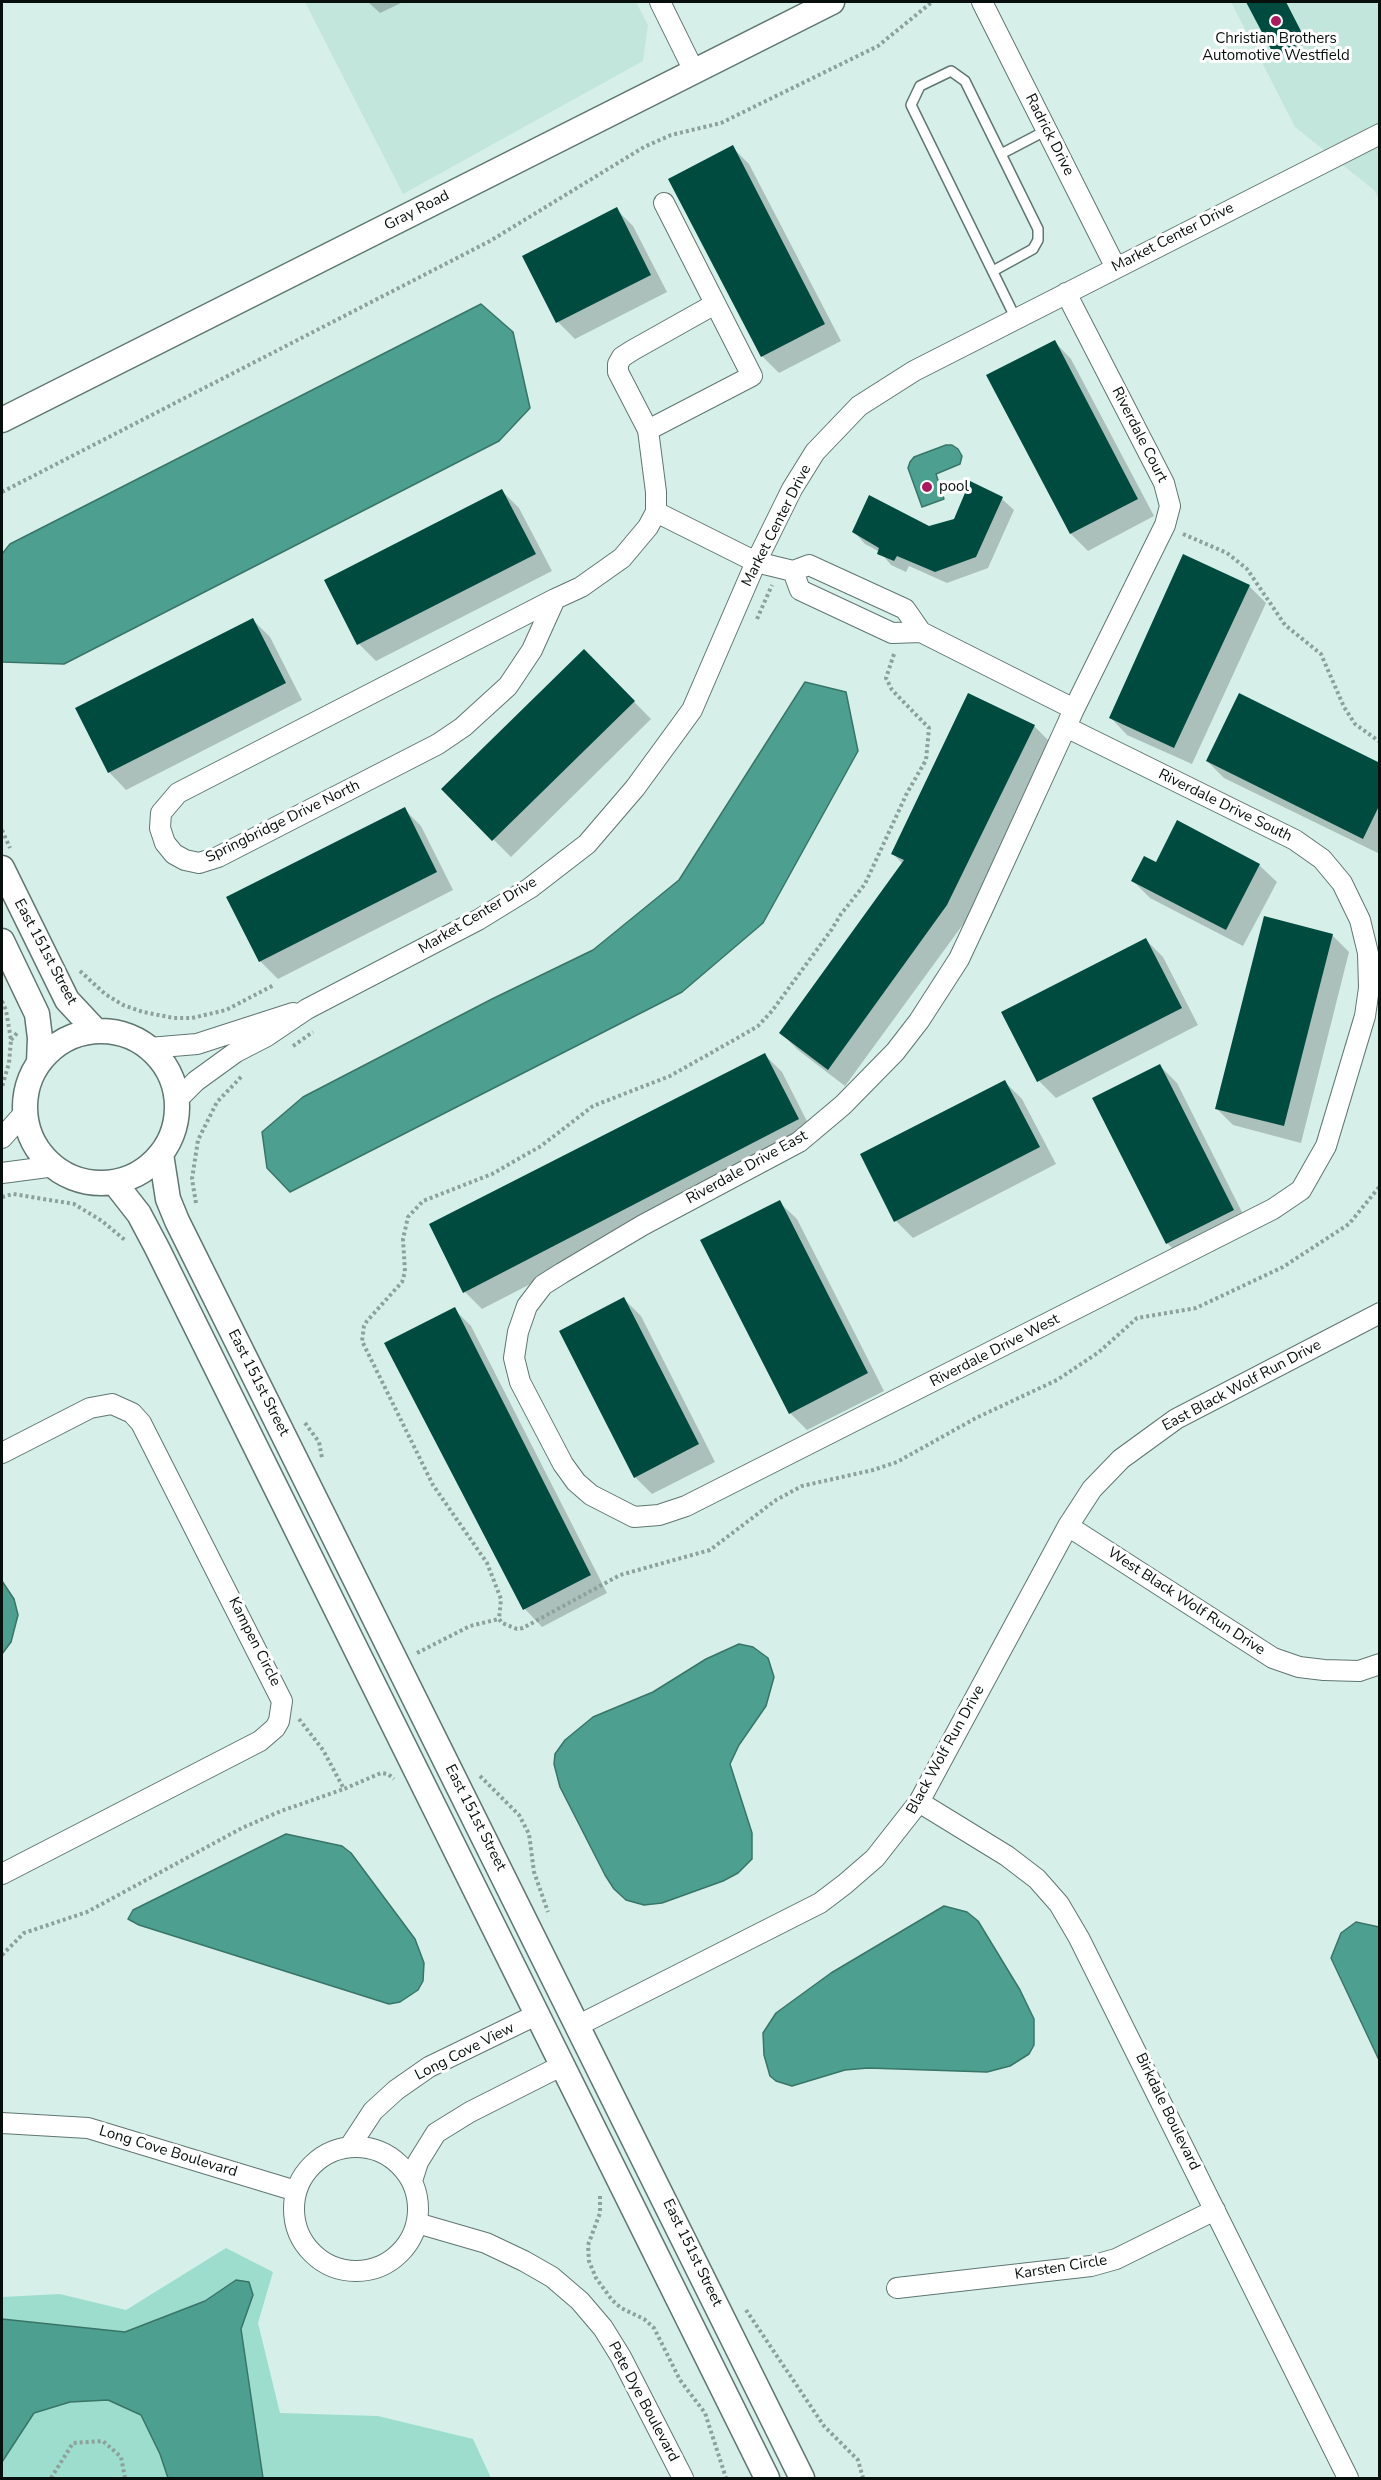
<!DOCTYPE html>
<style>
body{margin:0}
#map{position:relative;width:1381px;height:2480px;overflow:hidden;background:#d6f0e9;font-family:"Nunito Sans",sans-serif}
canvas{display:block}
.frame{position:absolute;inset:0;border:3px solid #07100d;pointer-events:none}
</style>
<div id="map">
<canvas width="1381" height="2480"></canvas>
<div class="frame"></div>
</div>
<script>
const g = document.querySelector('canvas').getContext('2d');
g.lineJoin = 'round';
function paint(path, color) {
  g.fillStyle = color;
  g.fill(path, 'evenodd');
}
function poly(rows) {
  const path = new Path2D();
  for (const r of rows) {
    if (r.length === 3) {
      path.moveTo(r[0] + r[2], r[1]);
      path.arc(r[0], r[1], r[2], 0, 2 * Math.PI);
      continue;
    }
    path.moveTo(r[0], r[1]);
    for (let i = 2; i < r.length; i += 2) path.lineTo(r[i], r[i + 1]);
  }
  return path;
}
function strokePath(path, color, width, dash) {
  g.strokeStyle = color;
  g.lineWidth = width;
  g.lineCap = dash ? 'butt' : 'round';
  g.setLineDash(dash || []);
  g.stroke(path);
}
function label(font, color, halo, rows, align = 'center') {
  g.font = font + ' "Nunito Sans",sans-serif';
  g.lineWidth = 6;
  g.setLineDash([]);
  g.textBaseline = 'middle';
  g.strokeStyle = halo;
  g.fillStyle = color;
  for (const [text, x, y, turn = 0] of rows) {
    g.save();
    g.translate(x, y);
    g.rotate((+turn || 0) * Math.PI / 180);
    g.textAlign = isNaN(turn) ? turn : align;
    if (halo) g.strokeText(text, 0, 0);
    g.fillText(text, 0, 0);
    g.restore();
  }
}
paint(poly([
 [305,2,636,2,648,25,643,61,403,194],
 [1231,2,1379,2,1379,199,1374,190,1295,127]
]), '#c2e5dc');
paint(poly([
 [226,2248,273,2272,258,2323,280,2413,378,2416,473,2439,491,2478,2,2478,2,2297,60,2294,126,2310]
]), '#9dddce');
const water = poly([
 [481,304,513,332,530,408,499,441,64,664,2,662,2,554,10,544,481,304],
 [946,445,952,445,958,449,962,456,960,464,936,474,944,499,922,507,908,468,910,462,914,457,946,445],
 [805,682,846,692,858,751,763,923,682,992,290,1192,267,1168,262,1132,303,1097,492,999,593,950,679,880,805,682],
 [2,1581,14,1599,18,1615,11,1642,2,1654,2,1581],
 [739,1644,753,1647,768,1658,774,1677,766,1706,739,1745,730,1764,752,1833,752,1859,738,1873,723,1881,662,1903,644,1905,626,1900,614,1889,605,1875,560,1787,554,1764,555,1754,565,1740,593,1717,653,1692,706,1659,739,1644],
 [286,1834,342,1846,351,1853,415,1939,424,1963,423,1981,418,1990,400,2002,389,2004,139,1925,128,1919,133,1910,286,1834],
 [944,1906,967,1912,978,1921,1020,1990,1034,2019,1034,2045,1029,2054,1010,2066,987,2072,868,2068,845,2070,792,2086,776,2081,770,2076,764,2055,763,2033,776,2013,831,1973,944,1906],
 [1356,1922,1379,1927,1379,2060,1331,1958,1341,1933,1356,1922],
 [236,2280,249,2282,253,2295,241,2329,263,2478,168,2478,160,2454,141,2415,108,2400,70,2402,34,2413,2,2462,2,2319,125,2332,205,2301,236,2280]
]);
paint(water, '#4da08f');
strokePath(water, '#387568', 1.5);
paint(poly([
 [368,2,403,2,380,13],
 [1248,2,1286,2,1307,43,1278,58],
 [732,147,749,164,841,341,779,373,762,356],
 [616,209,633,226,667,292,575,339,558,322,524,257],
 [1054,341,1071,359,1154,516,1088,551,1071,534,988,376],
 [971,483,1002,499,1014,510,988,568,947,583,909,566,906,572,891,565,880,552,865,544,854,532,929,527,955,520],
 [502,491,519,508,552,571,376,661,359,644],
 [1249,586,1266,603,1192,764,1127,735,1110,717],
 [253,620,270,637,302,700,126,790,109,772],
 [584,651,651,719,511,857,443,789],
 [1034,726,1051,743,964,923,845,1086,798,1050,781,1033,903,864,892,853],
 [1207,761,1380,764,1380,854,1224,778],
 [404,809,421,826,453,890,278,979,261,962,228,898],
 [1157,864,1259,865,1277,882,1243,946,1150,898,1133,881],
 [1332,935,1349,952,1301,1143,1233,1125,1216,1108],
 [1146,940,1163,957,1198,1025,1056,1098,1039,1081],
 [765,1055,782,1072,815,1137,482,1309,465,1292],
 [1160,1066,1177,1083,1250,1228,1184,1260,1167,1243],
 [1004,1081,1022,1099,1056,1164,913,1238,896,1221],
 [779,1202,797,1219,884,1391,807,1430,790,1413],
 [624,1299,641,1316,715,1462,652,1494,635,1477],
 [454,1309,471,1326,607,1593,542,1627,525,1609,386,1344]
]), '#0003');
paint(poly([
 [1246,2,1286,2,1306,41,1275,57],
 [733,145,825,324,761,357,668,179],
 [617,207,651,275,556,323,522,256],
 [1055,340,1138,499,1070,534,986,375],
 [970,481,1003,497,976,557,935,572,897,556,894,561,877,554,879,548,852,532,869,495,929,526,954,519],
 [502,489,536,554,357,645,324,580],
 [1183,554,1250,585,1174,748,1109,718],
 [253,618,286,683,108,773,75,708],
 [584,649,635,701,492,841,441,789],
 [968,693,1035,725,947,905,828,1070,779,1033,904,860,891,854],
 [1239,693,1380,763,1380,804,1363,839,1206,761],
 [405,807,437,872,259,962,226,897],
 [1177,820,1260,864,1226,930,1131,881,1144,856,1156,862],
 [1264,916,1333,934,1284,1126,1215,1109],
 [1146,938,1182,1008,1037,1082,1001,1012],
 [765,1053,799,1119,463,1293,429,1224],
 [1160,1064,1234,1210,1166,1244,1092,1098],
 [1005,1080,1040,1147,894,1222,860,1154],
 [780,1200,868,1373,789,1414,700,1240],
 [624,1297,699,1444,634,1478,559,1331],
 [455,1307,591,1575,523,1610,384,1343]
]), '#004b40');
const service = poly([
 [1001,154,1047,130],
 [993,271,1033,249,1038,240,1038,229,965,81,951,71,920,86,911,105,1016,319]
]);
const minor = poly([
 [660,2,694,71],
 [982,2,1116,268],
 [648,430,618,372,618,364,622,357,633,350,715,304],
 [656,512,756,562,793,571,809,565,905,609,921,632,1074,709],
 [793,571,800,590,892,633,921,632],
 [555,599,532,650,508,686,463,727,438,744,218,857,199,863,185,860,174,854,165,843,160,828,161,813,178,793,555,599,581,587,622,558,648,527,656,512,656,492,648,430,752,376,664,203],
 [1066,727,1295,840,1322,859,1342,883,1360,920,1368,953,1369,988,1365,1016,1326,1146,1301,1190,1273,1209,686,1506,659,1515,634,1517,591,1495,576,1482,563,1464,520,1382,514,1358,518,1332,527,1306,543,1285,562,1273,643,1225,799,1142,843,1105,895,1052,919,1021,959,959,982,910,1066,727,1074,709,1165,525,1170,506,1164,483,1066,293],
 [149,1048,197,1044,293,1013],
 [177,1100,196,1081,236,1052,267,1036,307,1009,478,920,530,888,587,844,635,788,692,710,756,562,792,489,815,452,859,406,914,371,1380,134],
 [2,1138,26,1111],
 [2,1173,55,1166],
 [2,1453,90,1408,112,1404,132,1413,141,1423,282,1701,279,1721,275,1728,260,1741,2,1874],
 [1068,1526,1273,1658,1299,1667,1324,1670,1359,1671,1380,1664],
 [919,1802,1007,1856,1037,1879,1059,1904,1079,1938,1348,2478],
 [579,2025,820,1903,845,1884,875,1858,919,1802,1068,1526,1092,1489,1121,1459,1176,1419,1380,1313],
 [2,2123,88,2128,296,2191],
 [350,2146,373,2111,396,2090,429,2067,536,2015],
 [356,2209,62],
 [412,2181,418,2162,436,2133,470,2112,561,2066],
 [417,2223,486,2243,524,2261,552,2277,580,2301,603,2328,621,2357,683,2478],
 [897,2288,1091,2266,1116,2259,1215,2210]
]);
const tertiary = poly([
 [2,420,832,2],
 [2,868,67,1000,96,1031],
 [2,941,37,1014,40,1038,39,1063],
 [101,1107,76],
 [161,1154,168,1199,177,1221,802,2478],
 [114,1182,139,1214,157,1248,767,2478]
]);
strokePath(service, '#607671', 12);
strokePath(minor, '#607671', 22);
strokePath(tertiary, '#607671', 27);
strokePath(poly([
 [2,492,490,241,644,147,671,135,721,123,878,46,932,2],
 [1183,534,1227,553,1247,569,1285,625,1321,654,1344,707,1355,724,1380,742],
 [757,619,772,585],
 [894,654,886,678,892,690,929,728,926,760,907,793,865,884,841,914,832,929,772,1011,758,1026,741,1036,670,1076,593,1106,541,1146,492,1174,423,1201,408,1217,403,1239,405,1272,402,1282,367,1321,364,1326,362,1341,433,1485,487,1563,501,1599,499,1619,502,1623,517,1629,523,1628,620,1575,710,1550,776,1500,802,1486,873,1470,897,1462,976,1418,1057,1380,1099,1352,1137,1318,1196,1308,1283,1267,1349,1224,1380,1186],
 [2,830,10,848],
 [80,971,105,994,123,1005,143,1012,174,1018,192,1018,226,1010,274,985],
 [2,1001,6,1010,11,1040,9,1063,2,1087],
 [11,1040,17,1033],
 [293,1046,313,1032],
 [2,1197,13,1194,74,1204,102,1221,126,1241],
 [196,1203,192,1179,198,1140,217,1102,242,1076],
 [305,1423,319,1442,322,1458],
 [417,1653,470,1626,499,1619],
 [299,1719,323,1750,344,1789,381,1773,388,1774,394,1779],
 [480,1776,519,1815,529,1834,534,1872,548,1912],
 [2,1955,24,1933,87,1912,242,1828,281,1811,344,1789],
 [600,2196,600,2213,588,2245,589,2261,596,2278,612,2300,621,2308,644,2319,654,2328,680,2380,705,2413,726,2478],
 [746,2310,824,2426,858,2460,863,2478],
 [51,2478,73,2443,103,2441,121,2457,125,2478]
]), '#8da19b', 4, [3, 3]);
strokePath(service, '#fff', 9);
strokePath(minor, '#fff', 20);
strokePath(tertiary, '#fff', 24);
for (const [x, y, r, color] of [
 [1276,21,6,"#a81c5f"],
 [927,487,6,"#a81c5f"]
]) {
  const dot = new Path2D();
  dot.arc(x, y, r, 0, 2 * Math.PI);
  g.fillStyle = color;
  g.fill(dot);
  strokePath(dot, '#fff', 2);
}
label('15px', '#07100d', '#fff', [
 ["Christian Brothers",1276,39],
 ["Automotive Westfield",1276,56],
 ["pool",939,487,"left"]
]);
label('15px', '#07100d', '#fff', [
 ["Radrick Drive",1049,135,63],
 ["Gray Road",417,211,-27],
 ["Market Center Drive",1173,238,-27],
 ["Riverdale Court",1139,435,63],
 ["Market Center Drive",777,526,-63],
 ["Riverdale Drive South",1225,806,26],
 ["Springbridge Drive North",283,822,-26],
 ["Market Center Drive",478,916,-31],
 ["East 151st Street",45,952,62],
 ["Riverdale Drive East",747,1168,-29],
 ["Riverdale Drive West",995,1351,-27],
 ["East 151st Street",258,1383,63],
 ["East Black Wolf Run Drive",1242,1386,-28],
 ["West Black Wolf Run Drive",1186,1602,33],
 ["Kampen Circle",254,1642,63],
 ["Black Wolf Run Drive",946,1750,-61],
 ["East 151st Street",475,1818,63],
 ["Long Cove View",465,2052,-27],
 ["Birkdale Boulevard",1167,2112,64],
 ["Long Cove Boulevard",168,2152,17],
 ["East 151st Street",692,2253,64],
 ["Karsten Circle",1061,2268,-9],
 ["Pete Dye Boulevard",643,2402,62]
]);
</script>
